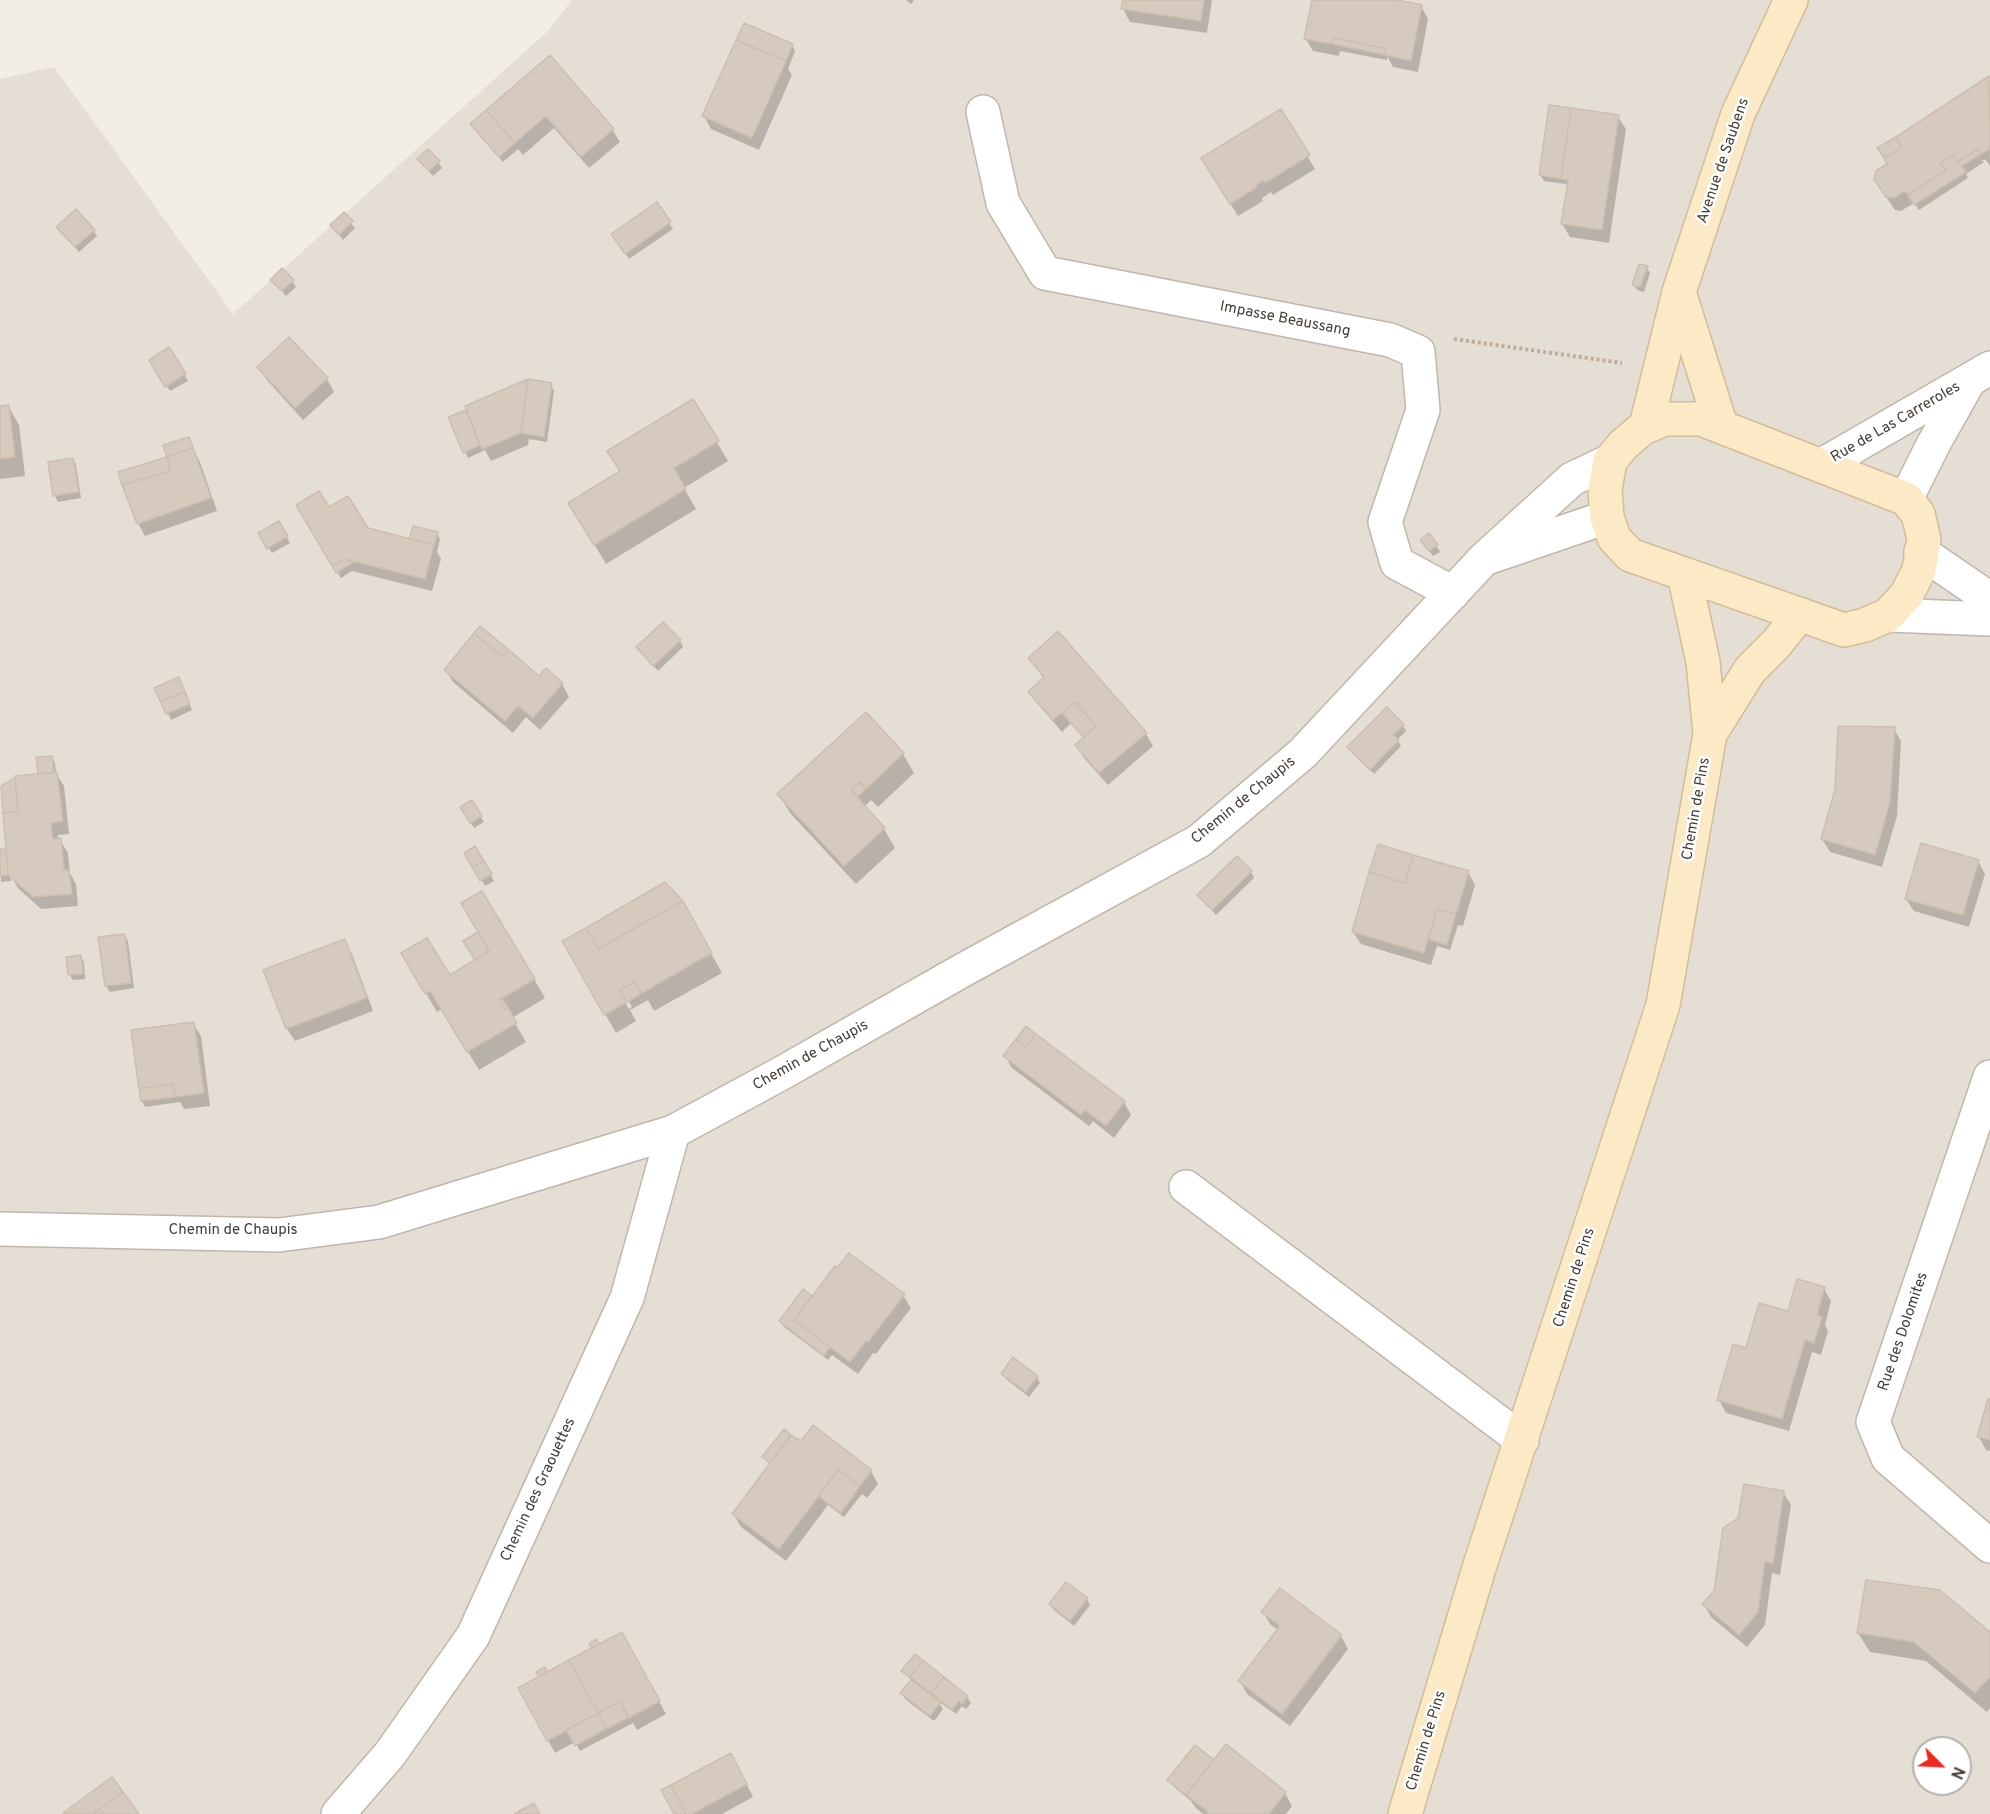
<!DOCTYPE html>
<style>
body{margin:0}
#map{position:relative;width:1990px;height:1814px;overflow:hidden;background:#f2ede5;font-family:Overpass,sans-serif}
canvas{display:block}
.north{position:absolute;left:1912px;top:1736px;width:60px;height:60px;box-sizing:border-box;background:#fff;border:2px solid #b4b1ae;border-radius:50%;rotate:114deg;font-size:16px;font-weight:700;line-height:24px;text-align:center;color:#443d35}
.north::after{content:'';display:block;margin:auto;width:21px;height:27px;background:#f0271e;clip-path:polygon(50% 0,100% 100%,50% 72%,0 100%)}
</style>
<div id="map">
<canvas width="1990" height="1814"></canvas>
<div class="north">N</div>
</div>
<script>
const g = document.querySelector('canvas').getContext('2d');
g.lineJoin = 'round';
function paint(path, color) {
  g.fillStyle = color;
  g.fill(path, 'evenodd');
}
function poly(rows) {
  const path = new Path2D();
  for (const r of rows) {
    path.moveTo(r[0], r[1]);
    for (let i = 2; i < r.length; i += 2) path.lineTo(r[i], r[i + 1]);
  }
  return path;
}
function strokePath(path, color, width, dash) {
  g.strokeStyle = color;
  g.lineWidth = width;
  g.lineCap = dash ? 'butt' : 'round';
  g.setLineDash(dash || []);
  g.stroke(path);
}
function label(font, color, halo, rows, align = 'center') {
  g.font = font + ' Overpass,sans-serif';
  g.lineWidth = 5;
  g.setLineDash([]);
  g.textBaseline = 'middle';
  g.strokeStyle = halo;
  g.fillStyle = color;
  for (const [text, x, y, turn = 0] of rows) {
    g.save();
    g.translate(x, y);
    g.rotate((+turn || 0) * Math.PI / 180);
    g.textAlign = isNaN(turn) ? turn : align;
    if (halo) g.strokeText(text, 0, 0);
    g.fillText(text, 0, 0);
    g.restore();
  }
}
paint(poly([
 [572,0,1990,0,1990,1814,0,1814,0,79,54,67,233,314,547,32],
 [1924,1748,1960,1748,1960,1784,1924,1784]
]), '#e5ded4');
paint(poly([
 [906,0,914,0,911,4],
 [1124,0,1212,0,1207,33,1130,22,1123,9],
 [1314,0,1390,0,1421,6,1428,19,1418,72,1393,67,1387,56,1387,60,1340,51,1339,56,1313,51,1306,39],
 [792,45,795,51,788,69,792,75,759,150,711,129,704,116],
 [550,57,612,129,620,142,589,168,554,128,523,155,518,149,503,162,476,130],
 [1989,78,1990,166,1986,160,1982,160,1984,162,1966,174,1968,178,1919,210,1914,203,1901,211,1895,210,1883,192,1889,164],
 [1281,111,1315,169,1273,195,1271,192,1262,198,1263,201,1238,216,1210,171],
 [1618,117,1626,129,1609,243,1570,237,1562,224,1568,188,1566,184,1544,181,1540,175],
 [419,160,438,162,442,168,433,176],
 [657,205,673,229,629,259,617,240],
 [344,214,355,228,343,240,331,225],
 [58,228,94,231,97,236,79,252],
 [1647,268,1650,273,1644,292,1637,290,1634,285],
 [272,280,292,281,296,287,286,296],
 [289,339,327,379,334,392,303,420,266,379,259,367],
 [169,349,188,381,170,391,151,360],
 [551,385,554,391,547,442,529,439,528,445,491,461,485,450,468,458,465,452,469,419],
 [692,401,728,461,684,488,696,509,606,564,581,522,621,472],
 [8,406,19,425,25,476,0,479,0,407],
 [188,439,200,462,217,511,145,536,138,523,168,458],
 [72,459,76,465,81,498,58,502,55,496],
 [298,505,329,510,367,530,410,541,437,533,440,539,437,552,441,559,432,591,352,571,341,578],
 [278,523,290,543,272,553,260,533],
 [1425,546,1436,546,1440,552,1433,556],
 [680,641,683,647,658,671,638,648],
 [1029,658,1146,734,1153,746,1108,785,1084,758,1077,745,1084,738,1071,723,1062,732,1038,704,1030,692,1044,679],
 [446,670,540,678,562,684,569,697,540,730,526,717,513,733,453,682],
 [182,684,192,710,171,720,156,688],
 [866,714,903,754,914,773,878,807,871,800,864,807,884,829,895,848,856,884,790,813,779,794],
 [1403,726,1406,731,1397,740,1401,746,1374,774,1349,747],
 [1894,729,1901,741,1897,816,1882,867,1830,852,1822,839],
 [52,757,55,763,56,773,64,786,69,834,58,835,58,840,60,840,68,853,70,873,76,884,78,906,41,909,18,888,10,875,11,881,1,882,0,851,8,855,14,780,17,785,40,775],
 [472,802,484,822,474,828,462,808],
 [475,848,494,881,485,886,466,853],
 [1978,861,1985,874,1969,927,1914,911,1906,899],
 [1251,872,1254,878,1216,915,1199,895],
 [1468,872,1475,885,1463,926,1458,925,1450,950,1437,946,1431,965,1361,944,1353,932],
 [682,902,722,973,654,1011,648,1000,630,1010,636,1021,616,1033,564,942],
 [618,983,632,1007,629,1009,615,985],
 [124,935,128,941,134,988,110,992,106,986],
 [344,941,352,954,373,1011,295,1041,287,1029,265,971],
 [403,954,450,977,534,979,545,998,512,1018,526,1042,479,1070,442,1009,437,1012],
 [80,956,84,962,85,979,73,980,69,974],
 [193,1024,201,1036,210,1106,184,1109,180,1102,145,1107,142,1101],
 [1005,1056,1124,1102,1131,1115,1114,1138,1093,1121,1089,1126,1012,1068],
 [1824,1289,1831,1301,1825,1325,1828,1331,1821,1355,1812,1352,1789,1431,1726,1413,1719,1400,1747,1350,1789,1313],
 [803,1291,812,1298,903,1295,911,1308,876,1354,873,1353,858,1374,832,1355,828,1360,784,1327,781,1321],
 [1003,1374,1037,1377,1040,1383,1029,1397,1006,1379],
 [1990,1401,1990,1451,1986,1450,1979,1437],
 [813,1427,871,1471,878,1484,867,1498,862,1494,844,1517,828,1505,786,1561,741,1527,734,1515,770,1465,764,1457,784,1431,801,1443],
 [1783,1492,1791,1505,1780,1575,1772,1573,1765,1625,1747,1647,1711,1617,1704,1604,1715,1591],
 [1087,1599,1090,1605,1074,1626,1054,1610,1050,1604],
 [1263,1612,1341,1636,1348,1649,1290,1726,1247,1694,1240,1681,1278,1630,1270,1624],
 [1858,1633,1990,1634,1990,1708,1987,1712,1926,1661,1870,1652],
 [596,1641,599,1646,629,1646,666,1714,637,1730,633,1723,580,1751,575,1742,555,1753,520,1688,541,1677,538,1672,544,1669,547,1674,593,1649,591,1644],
 [915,1656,967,1697,971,1703,966,1709,962,1706,956,1714,938,1701,943,1709,934,1721,905,1699,902,1693,912,1681,903,1671],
 [1214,1762,1285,1793,1292,1806,1286,1814,1203,1814,1195,1807,1191,1801,1173,1786,1169,1780],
 [738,1767,753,1797,722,1814,675,1814]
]), '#0003');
const building = poly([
 [1123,0,1204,0,1201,21,1121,9,1123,0],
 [1312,0,1398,0,1422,5,1411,61,1385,55,1386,49,1334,38,1332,44,1304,39,1312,0],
 [744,23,793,44,786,61,736,40,744,23],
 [1334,38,1386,49,1385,55,1332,44,1334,38],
 [736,40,786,61,752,138,702,116,736,40],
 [550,55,614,129,581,157,546,116,515,143,486,110,550,55],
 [1989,76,1990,149,1981,154,1978,149,1957,162,1953,155,1940,163,1946,170,1908,195,1905,191,1894,198,1886,197,1874,179,1876,171,1887,164,1884,158,1902,147,1896,137,1989,76],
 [1549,105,1571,108,1561,179,1539,175,1549,105],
 [1571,108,1619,115,1602,230,1561,224,1568,180,1561,179,1571,108],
 [1281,109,1310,155,1265,183,1263,180,1256,185,1257,187,1230,204,1201,158,1281,109],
 [486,110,515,143,499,157,470,124,486,110],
 [1896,137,1902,147,1884,158,1877,148,1896,137],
 [428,149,440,161,429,171,417,159,428,149],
 [1978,149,1981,154,1962,166,1966,172,1914,205,1908,195,1946,170,1940,163,1953,155,1957,162,1978,149],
 [657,202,671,222,625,254,611,234,657,202],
 [76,209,95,230,75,247,56,227,76,209],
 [344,212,353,221,339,235,330,225,344,212],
 [1639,264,1648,266,1640,287,1632,285,1639,264],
 [282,268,294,280,282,291,270,280,282,268],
 [289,337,328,378,295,408,257,367,289,337],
 [169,347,186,374,165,387,149,360,169,347],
 [528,379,552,383,544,437,521,433,528,379],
 [528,379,521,433,482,449,465,406,528,379],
 [693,399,719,441,674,468,686,489,594,545,568,503,620,471,607,451,693,399],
 [9,405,15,457,0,459,0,406,9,405],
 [466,410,480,445,463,453,448,417,466,410],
 [189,437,193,448,167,457,163,445,189,437],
 [193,448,211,498,137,524,122,485,170,471,167,457,193,448],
 [167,457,170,471,122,485,118,472,167,457],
 [73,458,79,492,53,496,48,462,73,458],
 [319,491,329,507,348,496,368,528,434,545,425,579,344,559,332,566,296,505,319,491],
 [279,521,288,536,267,549,258,533,279,521],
 [413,526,438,532,434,545,409,539,413,526],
 [1429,533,1438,545,1429,551,1420,540,1429,533],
 [344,559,354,562,336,573,332,566,344,559],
 [663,622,681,640,653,666,636,647,663,622],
 [480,626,509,650,502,657,474,633,480,626],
 [1058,631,1147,733,1099,773,1075,745,1096,726,1075,702,1053,720,1028,692,1044,677,1028,658,1058,631],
 [474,633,502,657,509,650,539,676,546,668,563,683,533,718,518,706,505,721,444,670,474,633],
 [179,677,185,692,160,701,154,688,179,677],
 [185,692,190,704,166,714,160,701,185,692],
 [1075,702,1096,726,1084,738,1062,713,1075,702],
 [1387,707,1404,725,1393,735,1399,740,1370,770,1347,747,1387,707],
 [866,712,904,753,866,789,860,782,851,790,885,828,844,866,777,794,866,712],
 [1838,726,1895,727,1890,802,1875,855,1821,839,1835,789,1838,726],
 [52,756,54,773,38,774,36,757,52,756],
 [57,772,63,821,51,823,53,839,61,838,64,870,69,870,72,894,33,897,8,875,3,813,18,812,15,776,57,772],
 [15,778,18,812,3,813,1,786,15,778],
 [860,782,866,789,857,797,851,790,860,782],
 [472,800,482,816,470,823,460,807,472,800],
 [1921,843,1979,860,1963,915,1905,899,1921,843],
 [1378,844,1413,855,1405,883,1369,872,1378,844],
 [475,846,484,861,472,867,464,853,475,846],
 [0,849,6,849,8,875,0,876,0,849],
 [1413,855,1469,871,1456,914,1437,909,1424,953,1352,932,1369,872,1405,883,1413,855],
 [1237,856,1252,871,1212,910,1197,895,1237,856],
 [484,861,492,874,480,881,472,867,484,861],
 [665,882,683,901,598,949,586,928,665,882],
 [482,891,535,979,499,1000,504,1009,508,1007,517,1023,467,1052,430,991,425,994,401,953,427,938,450,975,489,951,461,903,482,891],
 [683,901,712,953,642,993,635,982,620,990,627,1002,604,1015,562,941,586,928,598,949,683,901],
 [1437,909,1456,914,1447,945,1428,939,1437,909],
 [478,932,489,951,475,960,463,941,478,932],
 [125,934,131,983,105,986,98,937,125,934],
 [345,939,367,998,286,1029,263,970,345,939],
 [81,955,83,974,68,975,66,957,81,955],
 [635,982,642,993,627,1002,620,990,635,982],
 [502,999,508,1007,504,1009,499,1000,502,999],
 [194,1022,204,1093,175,1097,173,1084,139,1089,131,1030,194,1022],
 [1026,1026,1036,1034,1026,1047,1016,1039,1026,1026],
 [1036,1034,1125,1101,1106,1126,1085,1110,1081,1115,1003,1056,1016,1039,1026,1047,1036,1034],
 [173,1084,175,1097,141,1101,139,1089,173,1084],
 [849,1253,905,1294,868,1342,866,1341,850,1362,794,1320,835,1266,838,1267,849,1253],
 [1797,1279,1825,1287,1817,1315,1822,1317,1814,1343,1805,1340,1782,1419,1717,1400,1733,1344,1746,1348,1759,1303,1788,1311,1797,1279],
 [803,1289,812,1296,794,1320,830,1347,824,1356,779,1321,803,1289],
 [1013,1357,1038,1376,1026,1392,1001,1374,1013,1357],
 [1988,1399,1990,1399,1990,1440,1977,1437,1988,1399],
 [813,1425,872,1470,860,1486,838,1470,779,1549,732,1514,791,1435,801,1441,813,1425],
 [784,1429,791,1435,770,1463,762,1457,784,1429],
 [838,1470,860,1486,841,1513,818,1496,838,1470],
 [1744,1484,1784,1491,1773,1564,1765,1561,1758,1612,1739,1635,1702,1604,1714,1591,1723,1528,1738,1518,1744,1484],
 [1866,1580,1940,1590,1990,1632,1990,1677,1975,1693,1914,1642,1857,1633,1866,1580],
 [1066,1582,1088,1598,1070,1621,1049,1604,1066,1582],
 [1280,1588,1342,1635,1282,1714,1238,1681,1280,1626,1261,1612,1280,1588],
 [622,1632,660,1701,629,1718,620,1701,598,1713,569,1660,622,1632],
 [597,1639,599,1644,591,1648,589,1644,597,1639],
 [915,1654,923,1660,910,1677,901,1671,915,1654],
 [569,1660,598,1713,547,1741,518,1688,569,1660],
 [923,1660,944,1677,931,1693,910,1677,923,1660],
 [545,1667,547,1672,539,1676,536,1672,545,1667],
 [944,1677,968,1696,962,1704,959,1701,952,1710,931,1693,944,1677],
 [911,1680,941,1702,930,1716,900,1693,911,1680],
 [620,1701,628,1718,606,1729,598,1713,620,1701],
 [598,1713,606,1729,575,1746,566,1730,598,1713],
 [1226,1744,1286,1792,1269,1814,1206,1814,1208,1812,1186,1795,1226,1744],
 [1195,1745,1214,1760,1186,1795,1167,1780,1195,1745],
 [731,1753,747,1784,692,1814,686,1814,671,1785,731,1753],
 [112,1777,123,1792,93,1814,63,1813,112,1777],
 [671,1785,686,1814,674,1814,661,1790,671,1785],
 [123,1792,139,1814,93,1814,123,1792],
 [534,1803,540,1814,514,1814,534,1803]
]);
paint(building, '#d6cabe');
strokePath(building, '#cdbeaf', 1.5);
const street = poly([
 [983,112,1003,203,1045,273,1390,340,1418,352,1423,410,1385,522,1397,563,1453,593],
 [1822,465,1990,368],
 [1906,499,1934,443,1969,381],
 [1607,517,1484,559,1572,479,1610,461],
 [1921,552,1990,599],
 [1888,615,1990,619],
 [1990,1077,1873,1422,1888,1458,1990,1546],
 [1186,1187,1522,1440],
 [0,1229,279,1235,379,1222,673,1132,782,1073,963,970,1199,841,1303,753,1484,559],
 [338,1814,390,1754,473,1636,627,1298,673,1132]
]);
const secondary = poly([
 [1679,292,1721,426],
 [1664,419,1701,419,1906,499,1918,514,1924,539,1919,570,1907,594,1888,615,1865,625,1844,630,1630,555,1614,538,1607,517,1605,489,1610,461,1623,445,1643,428,1664,419],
 [1646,426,1679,292,1738,114,1791,0],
 [1710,734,1750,670,1776,644,1800,614],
 [1405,1814,1480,1565,1663,1005,1710,734,1703,662,1684,574]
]);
strokePath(street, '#c0b6ab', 36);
strokePath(secondary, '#d3bd99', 36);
strokePath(poly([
 [1454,339,1622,363]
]), '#bead9a', 4, [3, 3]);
strokePath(street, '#fff', 33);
strokePath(secondary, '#fce9c5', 33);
label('15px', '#443d35', '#fff', [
 ["Avenue de Saubens",1724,161,-71],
 ["Impasse Beaussang",1285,320,11],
 ["Rue de Las Carreroles",1896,423,-30],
 ["Chemin de Chaupis",1244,801,-39],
 ["Chemin de Pins",1697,809,-80],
 ["Chemin de Chaupis",811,1056,-29],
 ["Chemin de Chaupis",233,1231],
 ["Chemin de Pins",1575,1278,-72],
 ["Rue des Dolomites",1904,1332,-71],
 ["Chemin des Graouettes",539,1490,-65],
 ["Chemin de Pins",1427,1741,-73]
]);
</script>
